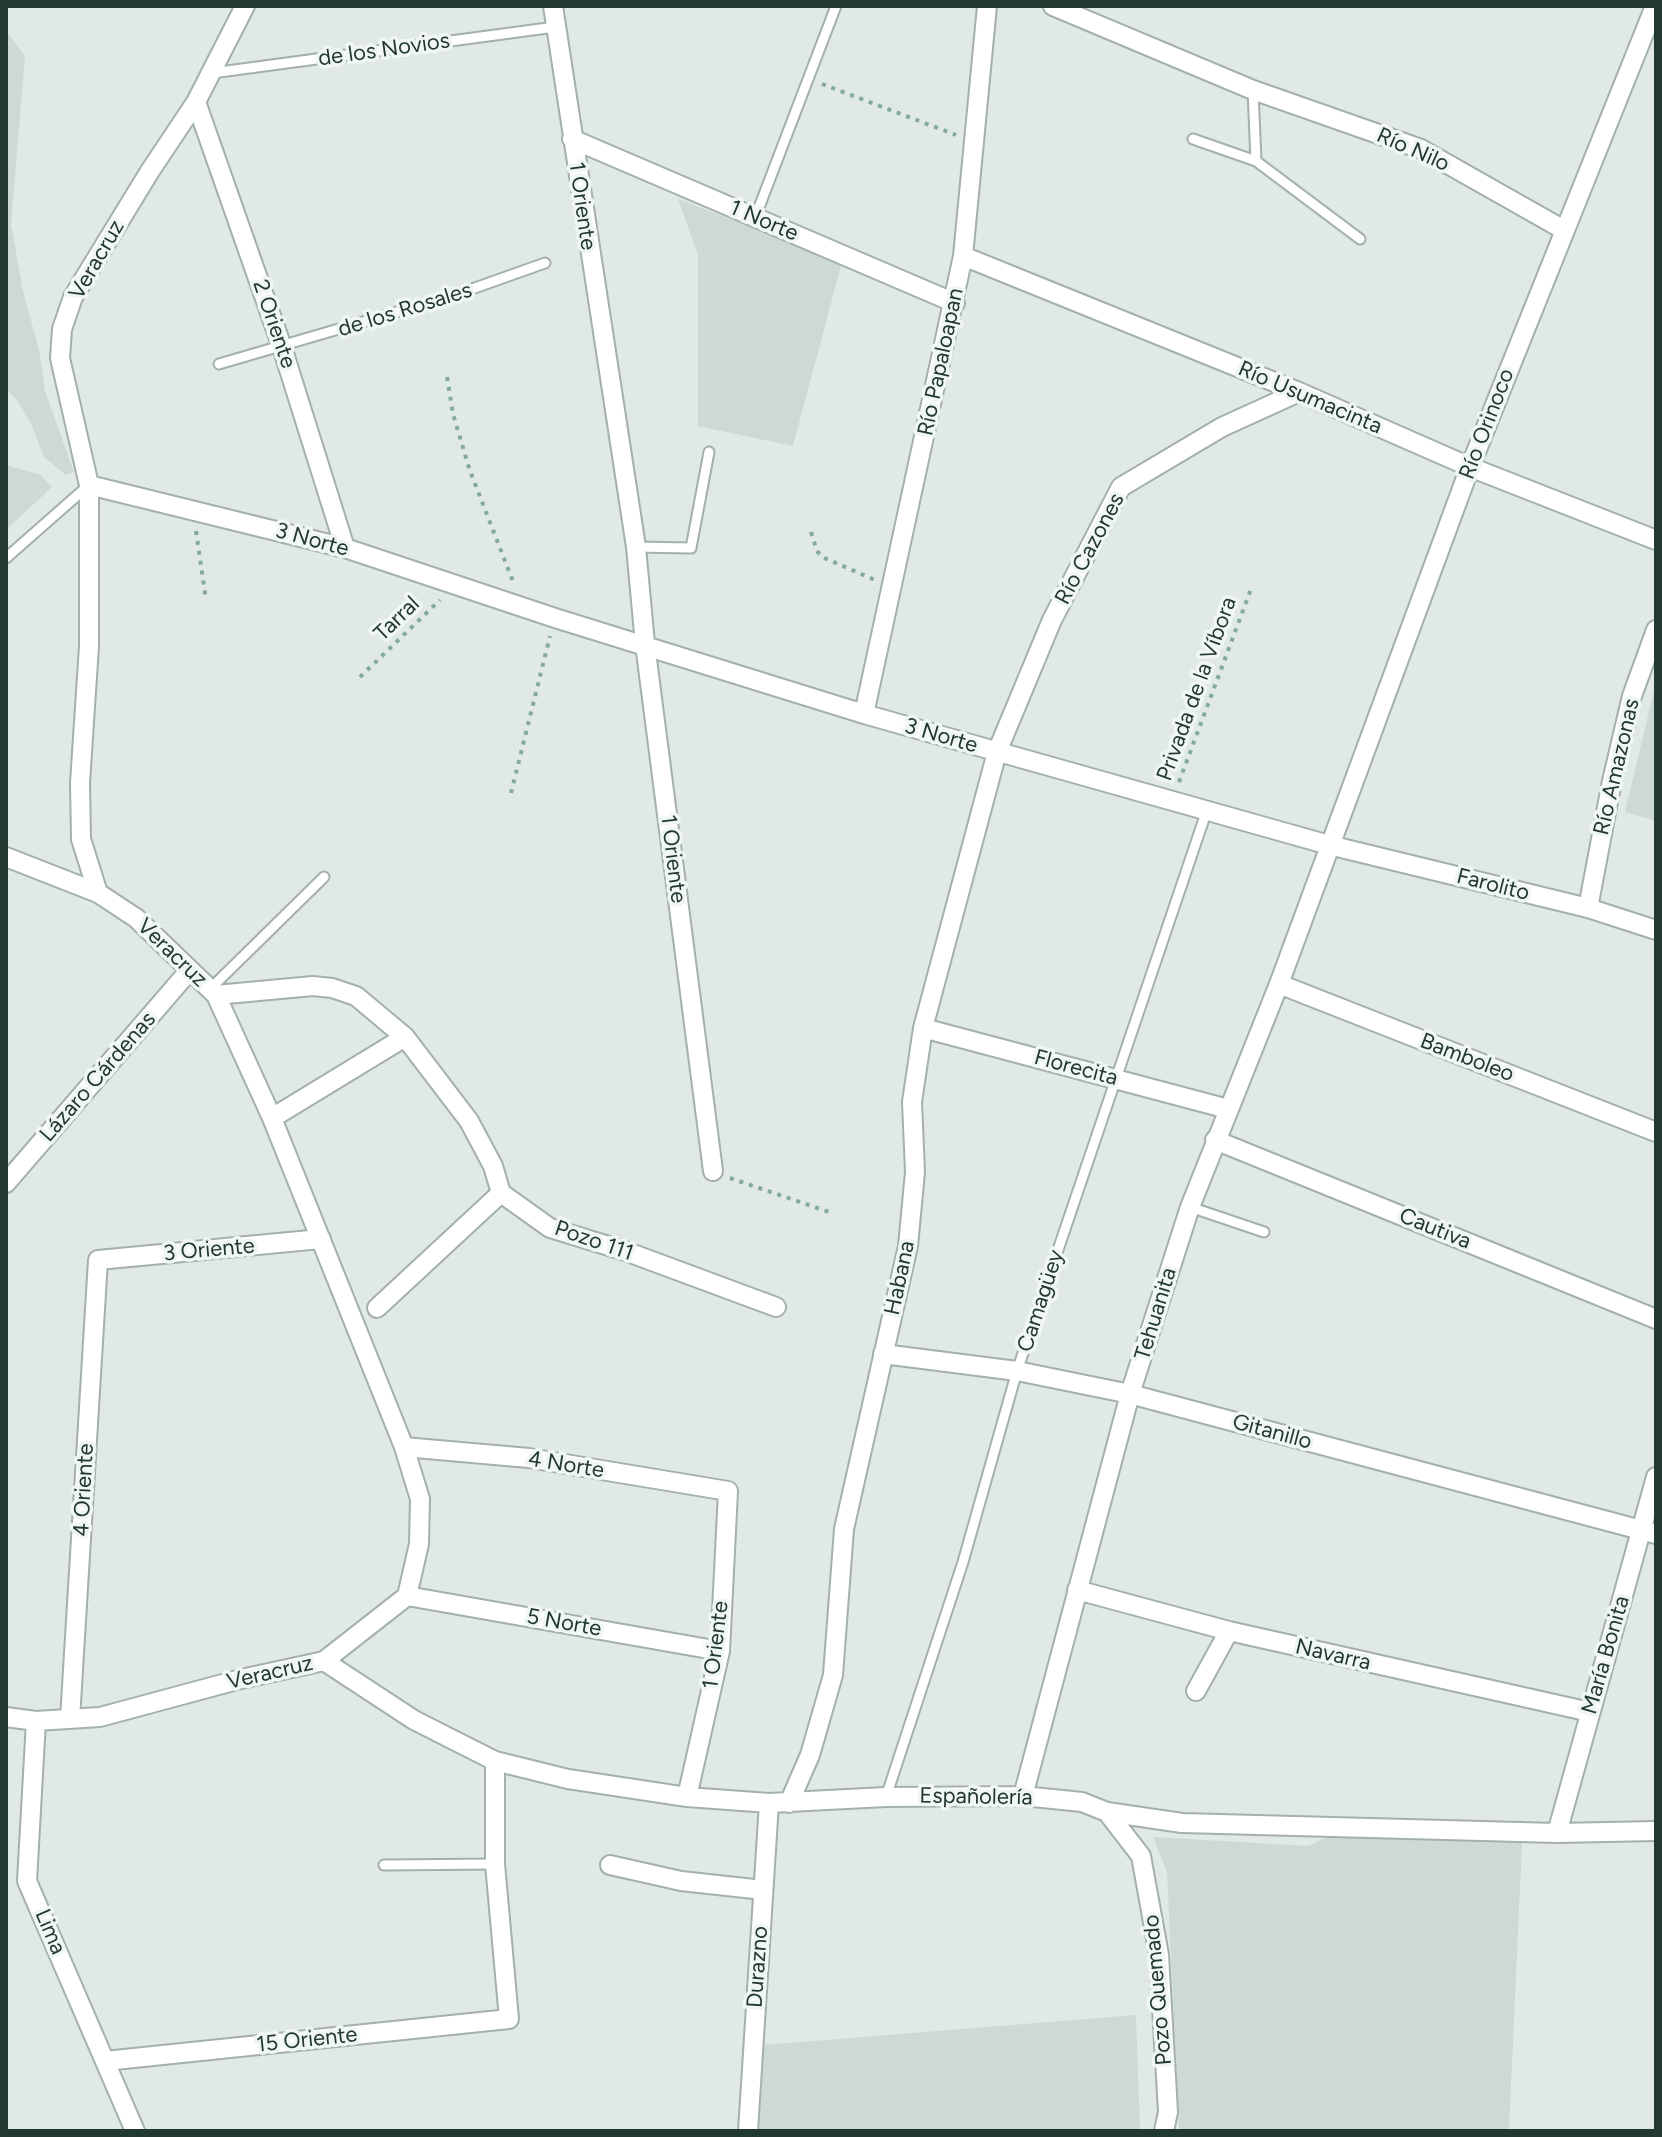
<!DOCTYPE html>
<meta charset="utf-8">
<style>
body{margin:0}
#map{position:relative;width:1662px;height:2137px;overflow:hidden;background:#e0e9e5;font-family:Figtree,sans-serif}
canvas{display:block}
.frame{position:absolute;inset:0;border:8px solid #223832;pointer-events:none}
</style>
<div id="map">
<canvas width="1662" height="2137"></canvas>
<div class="frame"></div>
</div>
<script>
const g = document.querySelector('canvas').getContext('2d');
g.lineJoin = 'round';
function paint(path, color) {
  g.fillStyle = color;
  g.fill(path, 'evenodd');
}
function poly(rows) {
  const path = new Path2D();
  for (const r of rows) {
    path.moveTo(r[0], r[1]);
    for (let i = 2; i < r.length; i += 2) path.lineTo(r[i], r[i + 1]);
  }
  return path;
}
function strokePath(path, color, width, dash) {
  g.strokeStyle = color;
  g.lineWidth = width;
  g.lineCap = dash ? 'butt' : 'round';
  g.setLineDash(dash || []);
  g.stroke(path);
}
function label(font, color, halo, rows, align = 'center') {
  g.font = font + ' Figtree,sans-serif';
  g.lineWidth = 7;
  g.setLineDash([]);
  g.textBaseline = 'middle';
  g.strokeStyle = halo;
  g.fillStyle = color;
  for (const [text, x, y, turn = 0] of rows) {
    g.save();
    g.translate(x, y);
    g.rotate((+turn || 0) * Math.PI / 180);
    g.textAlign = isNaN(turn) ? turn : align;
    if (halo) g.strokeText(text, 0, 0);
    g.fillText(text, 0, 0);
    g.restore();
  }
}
paint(poly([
 [6,31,25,56,11,224,23,291,39,350,45,391,74,472,66,475,44,457,31,424,17,400,6,389],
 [678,199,842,262,793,446,698,426,698,255],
 [6,465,41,475,52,487,6,530],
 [1656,682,1656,821,1625,812],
 [1370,1822,1523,1823,1509,2131,1179,2131,1167,1872,1153,1837,1308,1846,1330,1835],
 [1136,2015,1140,2131,758,2131,763,2045]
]), '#ced9d4');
const service = poly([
 [212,73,555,27],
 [1253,90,1256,161],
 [1193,139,1256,161,1360,239],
 [755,218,836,6],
 [219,364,455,295,545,263],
 [636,547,691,548,709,452],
 [6,558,89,485],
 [210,989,324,877],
 [1190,1207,1264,1232],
 [886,1797,963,1562,1017,1371,1207,810],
 [384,1865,495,1864]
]);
const minor = poly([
 [553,6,636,547,645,644,713,1171],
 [1053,6,1253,90,1421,149,1564,230],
 [196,102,282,347,345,548],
 [572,139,955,303],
 [963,256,1299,392,1470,467,1656,540],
 [89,485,345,548,555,618,864,714,1329,845,1588,908,1656,930],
 [864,714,963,256,987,6],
 [6,857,98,893],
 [1588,908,1612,781,1632,696,1656,630],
 [1279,984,1656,1132],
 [216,995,313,986,332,988,356,996,405,1037,469,1121,493,1166,501,1193,550,1228,625,1251,776,1307],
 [923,1028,1228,1109],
 [272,1118,405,1037],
 [1215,1140,1656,1319],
 [6,1183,189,971],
 [377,1308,501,1193],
 [883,1354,1017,1371,1130,1394,1656,1534],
 [404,1447,529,1458,728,1491,720,1651,687,1797],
 [1077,1590,1229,1631,1590,1712],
 [407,1596,720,1651],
 [324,1661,414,1720,495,1761,568,1779,687,1797,769,1803,886,1797,1023,1796,1082,1802,1107,1812,1182,1823,1557,1833,1656,1831],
 [1196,1691,1229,1631],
 [6,1717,36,1721,100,1717,241,1679,324,1661,407,1596,419,1544,420,1499,404,1447,272,1118,216,995,136,918,98,893,81,839,80,783,89,646,89,485,60,358,62,329,73,297,150,171,196,102,245,6],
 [70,1719,98,1260,321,1239],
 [36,1721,27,1881,135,2131],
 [1023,1796,1130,1394,1190,1207,1279,984,1470,467,1655,6],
 [789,1803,810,1755,833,1675,844,1529,908,1246,915,1172,912,1102,923,1028,997,752,1052,620,1121,487,1222,427,1299,392],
 [1107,1812,1141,1856,1159,1955,1168,2112,1164,2131],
 [1557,1833,1656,1477],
 [610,1865,681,1881,763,1890],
 [105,2061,509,2019,495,1864,495,1761],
 [748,2131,769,1803]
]);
strokePath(service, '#a3b0ac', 13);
strokePath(minor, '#a3b0ac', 22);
strokePath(poly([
 [822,84,956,135],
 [447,377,453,414,470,471,514,584],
 [196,531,206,600],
 [811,532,817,551,822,557,875,580],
 [360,677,440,600],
 [1179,782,1251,589],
 [511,793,550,636],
 [730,1178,832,1213]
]), '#83aa9d', 4, [4, 6]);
strokePath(service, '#fff', 9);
strokePath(minor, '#fff', 18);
label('22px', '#223832', '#f0f6f3', [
 ["de los Novios",384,50,-8],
 ["Río Nilo",1413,150,24],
 ["1 Oriente",582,206,82],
 ["1 Norte",764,221,23],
 ["Veracruz",97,260,-60],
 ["de los Rosales",405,310,-17],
 ["2 Oriente",274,324,71],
 ["Río Papaloapan",941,362,-78],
 ["Río Usumacinta",1310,398,23],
 ["Río Orinoco",1487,424,-69],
 ["3 Norte",312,540,15],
 ["Río Cazones",1090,549,-62],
 ["Tarral",397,619,-44],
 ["Privada de la Víbora",1197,689,-70],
 ["3 Norte",941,736,16],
 ["Río Amazonas",1617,767,-77],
 ["1 Oriente",673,859,83],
 ["Farolito",1493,885,14],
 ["Veracruz",172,953,44],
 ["Bamboleo",1467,1058,21],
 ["Florecita",1076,1068,15],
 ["Lázaro Cárdenas",98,1077,-49],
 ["Cautiva",1435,1229,22],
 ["Pozo 111",594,1241,19],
 ["3 Oriente",209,1250,-5],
 ["Habana",900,1278,-78],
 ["Camagüey",1041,1301,-72],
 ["Tehuanita",1156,1314,-73],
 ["Gitanillo",1272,1432,15],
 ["4 Norte",566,1465,9],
 ["4 Oriente",84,1490,-87],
 ["5 Norte",564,1623,10],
 ["1 Oriente",716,1645,-83],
 ["Navarra",1333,1655,13],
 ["María Bonita",1606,1655,-74],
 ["Veracruz",270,1673,-13],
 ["Españolería",976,1797,1],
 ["Lima",50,1932,67],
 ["Durazno",758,1967,-86],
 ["Pozo Quemado",1158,1990,-95],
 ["15 Oriente",307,2040,-6]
]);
</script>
